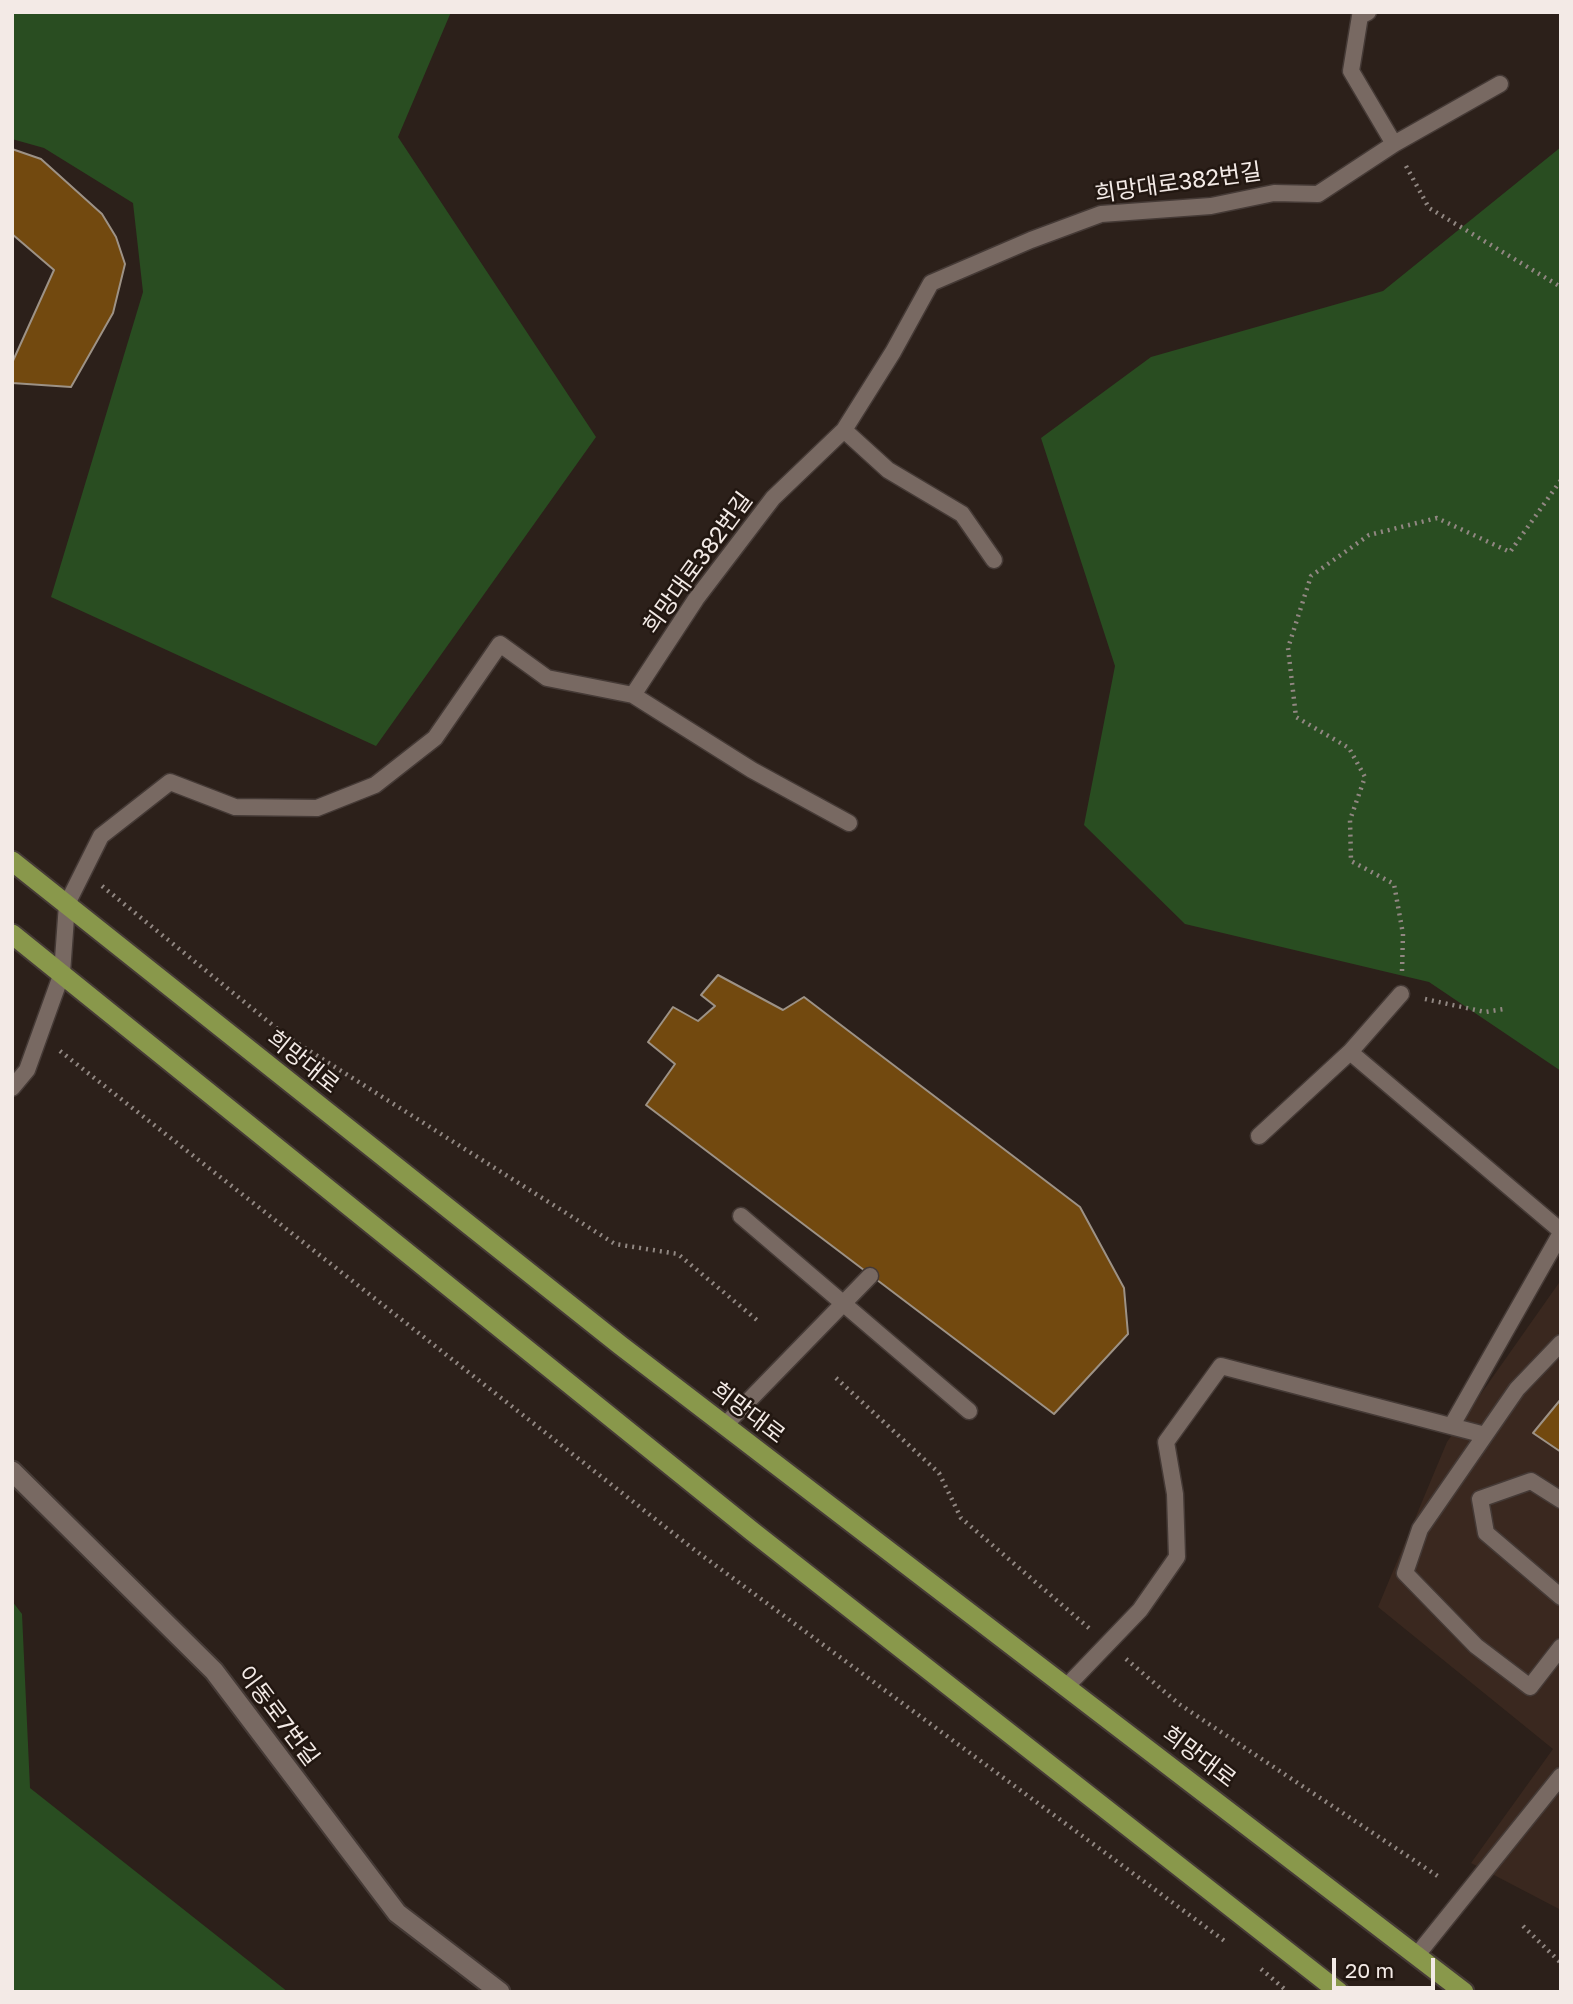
<!DOCTYPE html>
<meta charset="utf-8">
<style>
body{margin:0}
#map{position:relative;width:1573px;height:2004px;overflow:hidden;background:#2c201a;font-family:"Golos Text",sans-serif}
canvas{display:block}
.frame{position:absolute;inset:0;border:14px solid #f3eae6;pointer-events:none}
.scale{position:absolute;left:1332px;top:1958px;width:103px;height:32px;box-sizing:border-box;border:4px solid #f3eae6;border-top:0;padding-left:9px;font-size:21px;line-height:24px;white-space:nowrap;color:#f3eae6;-webkit-text-stroke:5px #221711;paint-order:stroke}
</style>
<div id="map">
<canvas width="1573" height="2004"></canvas>
<div class="frame"></div>
<div class="scale">20 m</div>
</div>
<script>
const g = document.querySelector('canvas').getContext('2d');
g.lineJoin = 'round';
function paint(path, color) {
  g.fillStyle = color;
  g.fill(path, 'evenodd');
}
function poly(rows) {
  const path = new Path2D();
  for (const r of rows) {
    path.moveTo(r[0], r[1]);
    for (let i = 2; i < r.length; i += 2) path.lineTo(r[i], r[i + 1]);
  }
  return path;
}
function strokePath(path, color, width, dash) {
  g.strokeStyle = color;
  g.lineWidth = width;
  g.lineCap = dash ? 'butt' : 'round';
  g.setLineDash(dash || []);
  g.stroke(path);
}
function label(font, color, halo, rows, align = 'center') {
  g.font = font + ' "Golos Text","Noto Sans KR",sans-serif';
  g.lineWidth = 5;
  g.setLineDash([]);
  g.textBaseline = 'middle';
  g.strokeStyle = halo;
  g.fillStyle = color;
  for (const [text, x, y, turn = 0] of rows) {
    g.save();
    g.translate(x, y);
    g.rotate((+turn || 0) * Math.PI / 180);
    g.textAlign = isNaN(turn) ? turn : align;
    if (halo) g.strokeText(text, 0, 0);
    g.fillText(text, 0, 0);
    g.restore();
  }
}
paint(poly([
 [1561,1280,1561,1910,1471,1863,1553,1749,1378,1607,1447,1442]
]), '#3a281f');
paint(poly([
 [12,12,451,12,398,137,596,437,376,746,51,597,143,292,133,203,44,148,12,139],
 [1561,147,1561,1071,1429,982,1185,924,1084,825,1115,666,1041,438,1151,357,1383,291],
 [12,1601,22,1614,30,1788,288,1992,12,1992]
]), '#294d21');
const building = poly([
 [12,149,41,159,102,214,116,237,125,264,113,313,71,387,12,383,12,363,54,270,12,234,12,149],
 [718,975,783,1010,804,997,1080,1207,1124,1288,1128,1334,1054,1414,646,1105,675,1064,648,1042,673,1007,698,1021,715,1006,701,995,718,975],
 [1561,1399,1561,1452,1533,1433,1561,1399]
]);
paint(building, '#72490f');
strokePath(building, '#9d9286', 2);
const service = poly([
 [1368,12,1360,16,1351,71,1394,144],
 [844,430,888,470,962,514,994,560],
 [633,695,752,770,849,823],
 [1350,1052,1401,994],
 [12,1088,27,1070,62,973,67,904,101,836,170,782,235,807,317,808,375,785,435,738,500,644,547,678,633,695,696,599,773,498,844,430,893,352,931,283,1031,240,1101,214,1211,206,1274,193,1318,194,1394,144,1500,84],
 [1259,1136,1350,1052,1561,1231],
 [741,1216,969,1411],
 [1561,1343,1517,1389,1420,1529,1405,1573,1476,1646,1530,1687,1561,1647],
 [725,1425,870,1276],
 [1452,1425,1561,1233],
 [1561,1500,1531,1481,1480,1499,1486,1533,1561,1597],
 [1066,1687,1140,1610,1177,1557,1175,1494,1166,1442,1221,1366,1485,1435],
 [1417,1955,1561,1776]
]);
const minor = poly([
 [12,1471,214,1671,397,1913,500,1992]
]);
const primary = poly([
 [12,861,620,1345,1464,1992],
 [12,934,753,1532,1339,1992]
]);
strokePath(service, '#453a36', 19);
strokePath(minor, '#453a36', 23);
strokePath(primary, '#453a36', 23);
strokePath(poly([
 [1406,166,1429,208,1561,287],
 [102,886,286,1036,615,1244,678,1254,758,1321],
 [1402,971,1403,934,1394,884,1351,861,1350,820,1365,777,1349,748,1296,717,1288,648,1311,576,1369,535,1437,518,1510,552,1561,480],
 [1425,999,1485,1012,1504,1009],
 [60,1051,692,1548,1226,1942],
 [836,1378,939,1473,961,1518,1090,1629],
 [1126,1659,1179,1704,1439,1877],
 [1523,1926,1561,1963],
 [1261,1969,1288,1992]
]), '#918782', 4.5, [2, 5]);
strokePath(service, '#786962', 16);
strokePath(minor, '#786962', 19);
strokePath(primary, '#89984b', 19);
label('23px', '#f3eae6', '#221711', [
 ["희망대로382번길",1178,183,-8],
 ["희망대로382번길",698,563,-54],
 ["희망대로",303,1062,39],
 ["희망대로",748,1413,37],
 ["이동로7번길",278,1716,53],
 ["희망대로",1199,1757,37]
]);
</script>
